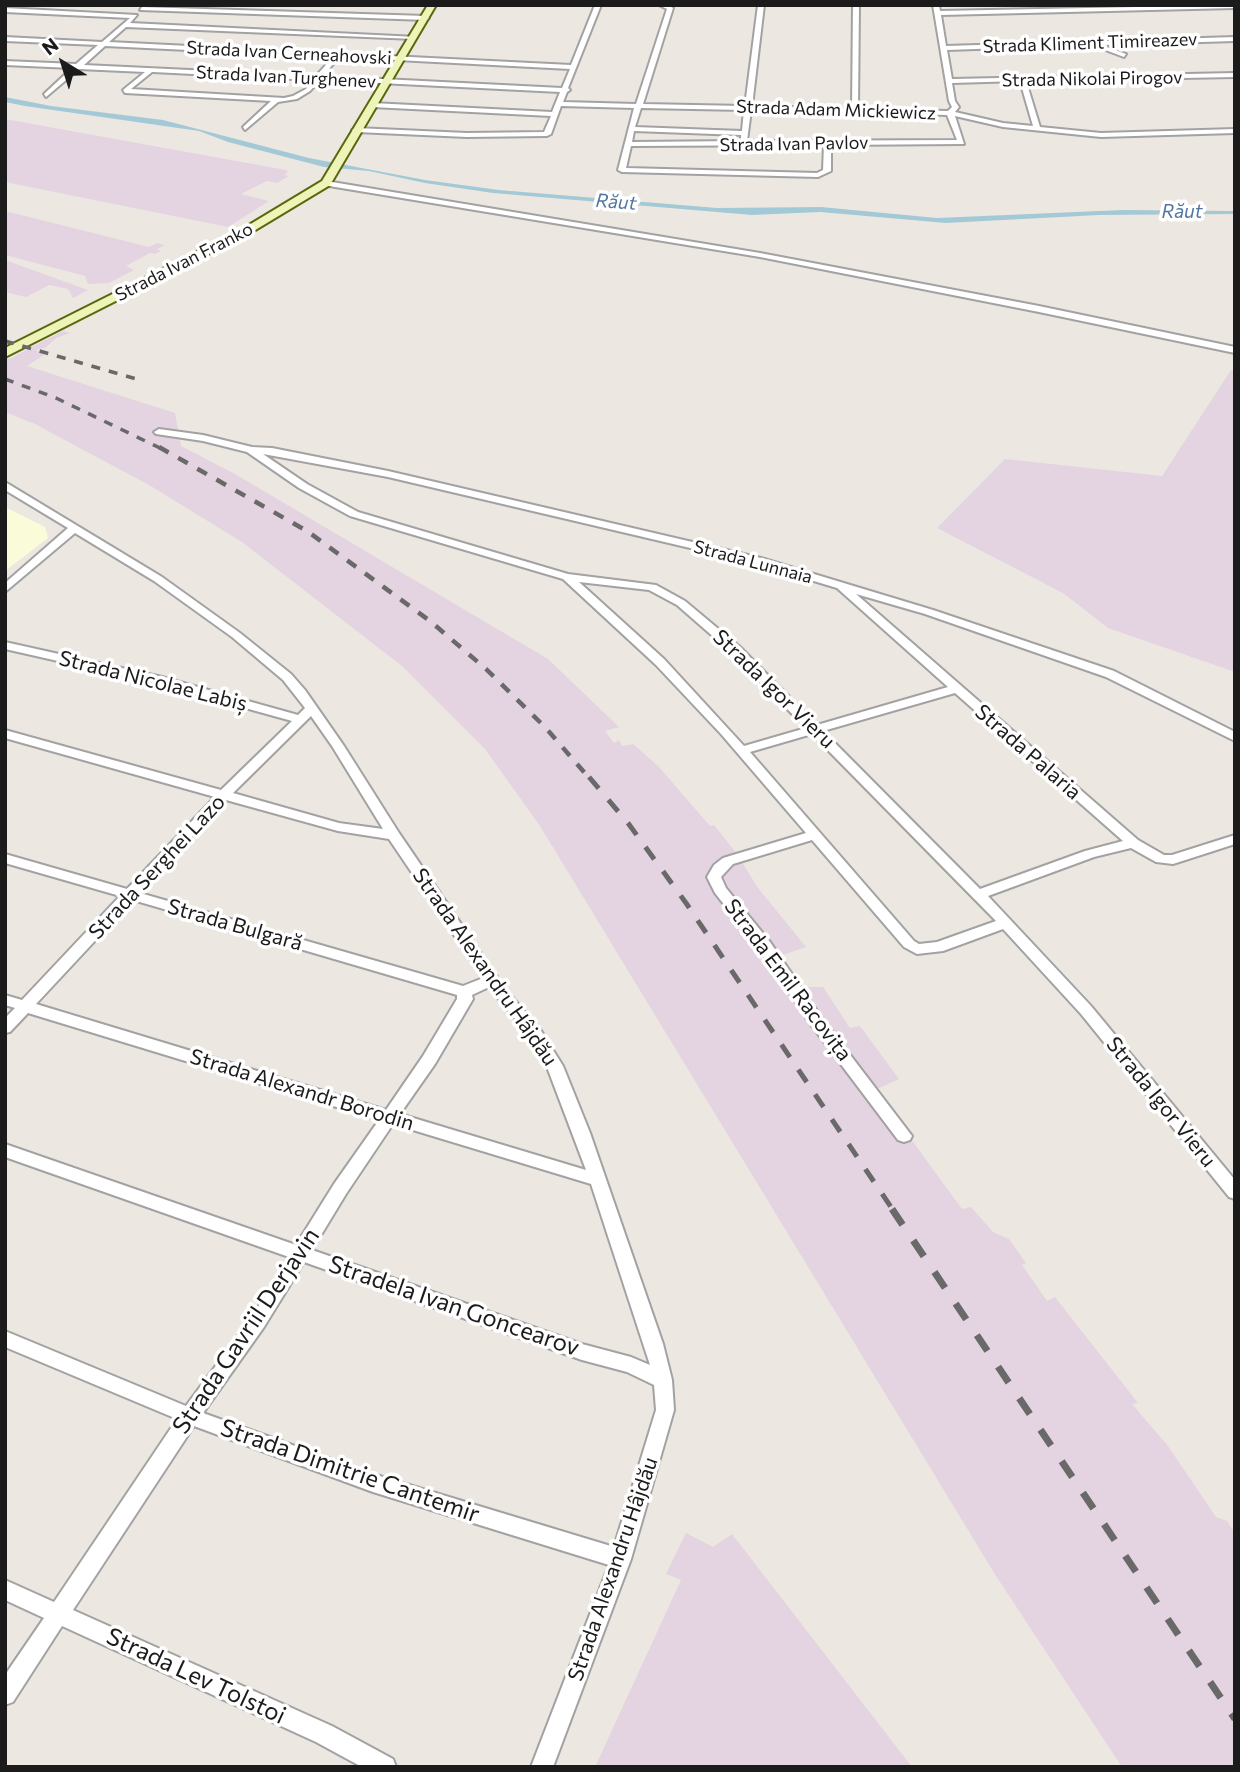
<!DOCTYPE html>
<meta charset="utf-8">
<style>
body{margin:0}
#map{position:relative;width:1240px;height:1772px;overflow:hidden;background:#ece8e1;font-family:Commissioner,sans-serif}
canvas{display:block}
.frame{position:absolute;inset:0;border:7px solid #1b1b1b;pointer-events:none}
.north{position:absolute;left:28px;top:28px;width:70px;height:70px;-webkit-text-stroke:5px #fff;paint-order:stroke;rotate:322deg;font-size:19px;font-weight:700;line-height:28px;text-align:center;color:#1b1b1b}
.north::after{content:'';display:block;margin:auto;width:24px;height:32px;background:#1b1b1b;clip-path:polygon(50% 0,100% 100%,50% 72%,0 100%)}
</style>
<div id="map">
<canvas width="1240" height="1772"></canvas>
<div class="frame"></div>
<div class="north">N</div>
</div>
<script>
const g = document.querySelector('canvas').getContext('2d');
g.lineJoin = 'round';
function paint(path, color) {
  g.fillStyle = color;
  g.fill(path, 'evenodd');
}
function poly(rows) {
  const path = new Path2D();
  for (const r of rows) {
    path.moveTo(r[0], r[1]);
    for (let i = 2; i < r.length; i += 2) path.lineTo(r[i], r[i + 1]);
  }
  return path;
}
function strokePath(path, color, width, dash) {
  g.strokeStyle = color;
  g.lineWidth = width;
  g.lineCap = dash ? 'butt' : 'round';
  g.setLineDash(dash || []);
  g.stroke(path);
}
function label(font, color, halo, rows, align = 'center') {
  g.font = font + ' Commissioner,sans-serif';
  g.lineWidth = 7;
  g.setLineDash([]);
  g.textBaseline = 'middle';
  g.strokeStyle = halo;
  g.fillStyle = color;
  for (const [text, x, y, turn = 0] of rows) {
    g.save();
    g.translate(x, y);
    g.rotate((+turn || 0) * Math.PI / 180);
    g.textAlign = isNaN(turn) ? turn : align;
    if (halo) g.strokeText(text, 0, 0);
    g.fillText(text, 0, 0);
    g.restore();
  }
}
paint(poly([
 [5,119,286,170,288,172,284,175,289,176,277,183,267,181,241,194,269,201,228,227,5,182],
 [5,211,149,247,157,243,165,245,157,249,161,251,155,254,150,253,126,266,134,270,109,283,88,284,85,276,5,255],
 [5,260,88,290,73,298,68,289,49,285,26,297,5,292],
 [63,331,70,333,56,338,45,348,35,350,45,354,27,366,175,413,181,446,235,474,548,659,619,727,605,731,614,743,619,740,622,746,633,744,659,767,710,826,714,825,737,854,758,888,806,947,780,956,804,987,823,987,850,1028,860,1026,899,1079,875,1090,962,1209,971,1207,993,1232,1009,1239,1026,1263,1022,1265,1047,1301,1055,1297,1138,1403,1132,1404,1168,1446,1216,1517,1227,1521,1235,1533,1235,1767,1122,1767,996,1576,540,826,485,749,402,666,242,542,149,485,35,424,5,412,5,357,9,359],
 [1231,370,1235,371,1235,672,1108,628,1063,593,937,528,1005,459,1162,476],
 [686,1533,713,1547,732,1534,912,1767,595,1767,681,1580,666,1574]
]), '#e4d3e0');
paint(poly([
 [5,507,45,527,48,538,5,571]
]), '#fafcd9');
paint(poly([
 [5,97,51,106,163,120,309,158,425,180,499,190,717,208,821,207,937,218,1123,210,1230,211,1235,211,1235,214,1099,215,946,223,820,212,752,215,493,193,425,183,369,171,324,167,228,142,199,131,25,106,5,102]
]), '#a4c9d6');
const street = poly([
 [595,5,601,5,568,88,570,90,567,92,563,102,636,104,667,9,659,5,668,5,673,8,643,104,745,106,758,5,764,5,752,106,852,109,853,5,859,5,858,109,948,111,952,107,949,101,933,5,939,5,940,11,1235,5,1235,8,941,15,946,46,1235,37,1235,41,1101,45,1126,54,1124,57,1092,45,947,50,952,79,1235,73,1235,77,1026,81,1040,127,1101,133,1235,129,1235,133,1101,137,1003,127,955,116,964,144,831,145,831,171,818,177,622,172,618,170,634,108,561,106,551,134,547,136,467,137,356,132,352,130,356,128,467,133,544,132,551,116,372,107,369,105,372,103,552,112,560,92,320,80,310,91,297,99,278,102,245,130,243,127,271,101,125,93,123,90,145,72,79,69,46,97,44,94,72,68,5,65,5,61,76,64,98,45,5,41,5,37,102,42,130,18,5,12,5,8,137,15,130,23,417,37,414,39,126,27,109,42,571,65,595,5],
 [105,46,333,57,316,76,84,65,105,46],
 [339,57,570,69,562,88,323,76,339,57],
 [152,72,153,72,313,80,306,89,293,96,284,98,131,89,152,72],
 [1020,81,1033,126,1003,123,955,112,959,107,955,101,952,83,1020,81],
 [641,108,744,110,742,131,635,127,641,108],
 [751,110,947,115,957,140,747,141,751,110],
 [634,131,741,135,741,141,632,142,634,131],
 [824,145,823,170,817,173,626,168,631,146,824,145],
 [142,7,426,16,429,18,426,20,140,10,142,7],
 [326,181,760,253,1039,306,1235,347,1235,353,1039,312,760,257,323,185,323,181,326,181],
 [159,429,203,435,252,447,272,448,388,471,761,558,933,610,1114,671,1235,732,1235,741,1106,677,925,614,856,594,1138,840,1164,855,1172,855,1235,835,1235,844,1173,864,1156,862,1131,848,1094,857,988,896,1091,1006,1235,1180,1235,1199,1229,1197,1081,1014,1003,929,943,951,917,954,904,947,812,840,733,864,721,877,726,888,770,942,819,1014,912,1136,910,1140,904,1142,898,1140,809,1022,760,950,715,893,707,877,714,865,723,858,806,833,721,734,656,665,563,579,350,516,299,488,247,452,203,441,156,434,154,432,159,429],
 [263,454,388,477,754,563,837,588,948,687,817,725,740,647,685,601,656,585,568,574,358,512,307,484,263,454],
 [579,582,649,590,677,605,732,653,806,728,744,746,664,659,579,582],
 [955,693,1123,841,1085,851,980,889,823,731,955,693],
 [812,734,996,921,937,942,919,944,914,941,750,752,812,734],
 [5,482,162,577,240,633,291,674,305,690,344,746,399,833,506,990,540,1029,563,1066,590,1133,663,1344,672,1380,674,1410,631,1559,553,1767,531,1767,609,1565,373,1492,194,1426,73,1610,332,1726,393,1759,396,1767,362,1767,316,1742,62,1626,13,1702,5,1705,5,1675,44,1618,5,1600,5,1580,54,1602,177,1419,5,1347,5,1331,186,1406,252,1317,289,1257,5,1157,5,1144,296,1245,334,1184,379,1120,28,1013,10,1032,5,1033,5,1018,15,1008,5,1005,5,995,22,1000,120,896,5,863,5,854,127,889,215,797,5,738,5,730,221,790,292,721,155,683,5,649,5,642,162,677,298,715,305,708,283,680,232,637,154,581,75,533,5,592,5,583,68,528,5,490,5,482],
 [311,716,332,746,383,829,339,823,233,793,311,716],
 [226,800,338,831,389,839,483,978,463,986,140,893,226,800],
 [133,900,457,995,457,999,423,1056,386,1110,36,1004,133,900],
 [489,987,530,1037,547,1067,586,1170,400,1114,435,1064,473,999,472,995,489,987],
 [393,1124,591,1184,650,1365,631,1357,582,1344,312,1250,346,1194,393,1124],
 [304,1262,582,1360,627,1372,654,1385,656,1410,614,1547,373,1474,203,1413,264,1327,304,1262]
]);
const secondary = poly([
 [428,5,436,5,330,185,252,232,5,357,5,348,244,228,322,181,428,5]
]);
strokePath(street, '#a2a2a2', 4);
strokePath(secondary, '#59670d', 4);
paint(street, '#fff');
paint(secondary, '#eef3b7');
strokePath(poly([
 [5,341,140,380],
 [5,379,56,398,162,449]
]), '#696969', 3.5, [9, 9]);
strokePath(poly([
 [159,447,307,531,430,621,486,669,545,727,590,779]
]), '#696969', 4.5, [11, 11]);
strokePath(poly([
 [589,777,628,823,686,903,893,1210]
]), '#696969', 5, [15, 15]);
strokePath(poly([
 [892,1209,1235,1719]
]), '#696969', 7, [19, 19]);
label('18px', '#1b1b1b', '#fff', [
 ["Strada Kliment Timireazev",1090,43,-2],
 ["Strada Ivan Cerneahovski",289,53,3],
 ["Strada Ivan Turghenev",286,77,3],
 ["Strada Nikolai Pirogov",1092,79,-1],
 ["Strada Adam Mickiewicz",836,110,2],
 ["Strada Ivan Pavlov",794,144,-1],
 ["Strada Ivan Franko",184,262,-27],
 ["Strada Lunnaia",753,562,15]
]);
label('italic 19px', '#5075a2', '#fff', [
 ["Răut",616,202,4],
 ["Răut",1182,212]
]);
label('21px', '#1b1b1b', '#fff', [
 ["Strada Nicolae Labiș",153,681,14],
 ["Strada Igor Vieru",774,689,44],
 ["Strada Palaria",1028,752,41],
 ["Strada Serghei Lazo",157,867,-47],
 ["Strada Bulgară",235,925,16],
 ["Strada Alexandru Hâjdău",485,967,55],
 ["Strada Emil Racovița",788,980,53],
 ["Strada Alexandr Borodin",302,1090,17],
 ["Strada Igor Vieru",1161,1102,51],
 ["Strada Alexandru Hâjdău",613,1569,-71]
]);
label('24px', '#1b1b1b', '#fff', [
 ["Stradela Ivan Goncearov",454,1306,19],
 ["Strada Gavriil Derjavin",246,1331,-56],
 ["Strada Dimitrie Cantemir",350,1471,19],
 ["Strada Lev Tolstoi",196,1676,25]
]);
</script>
